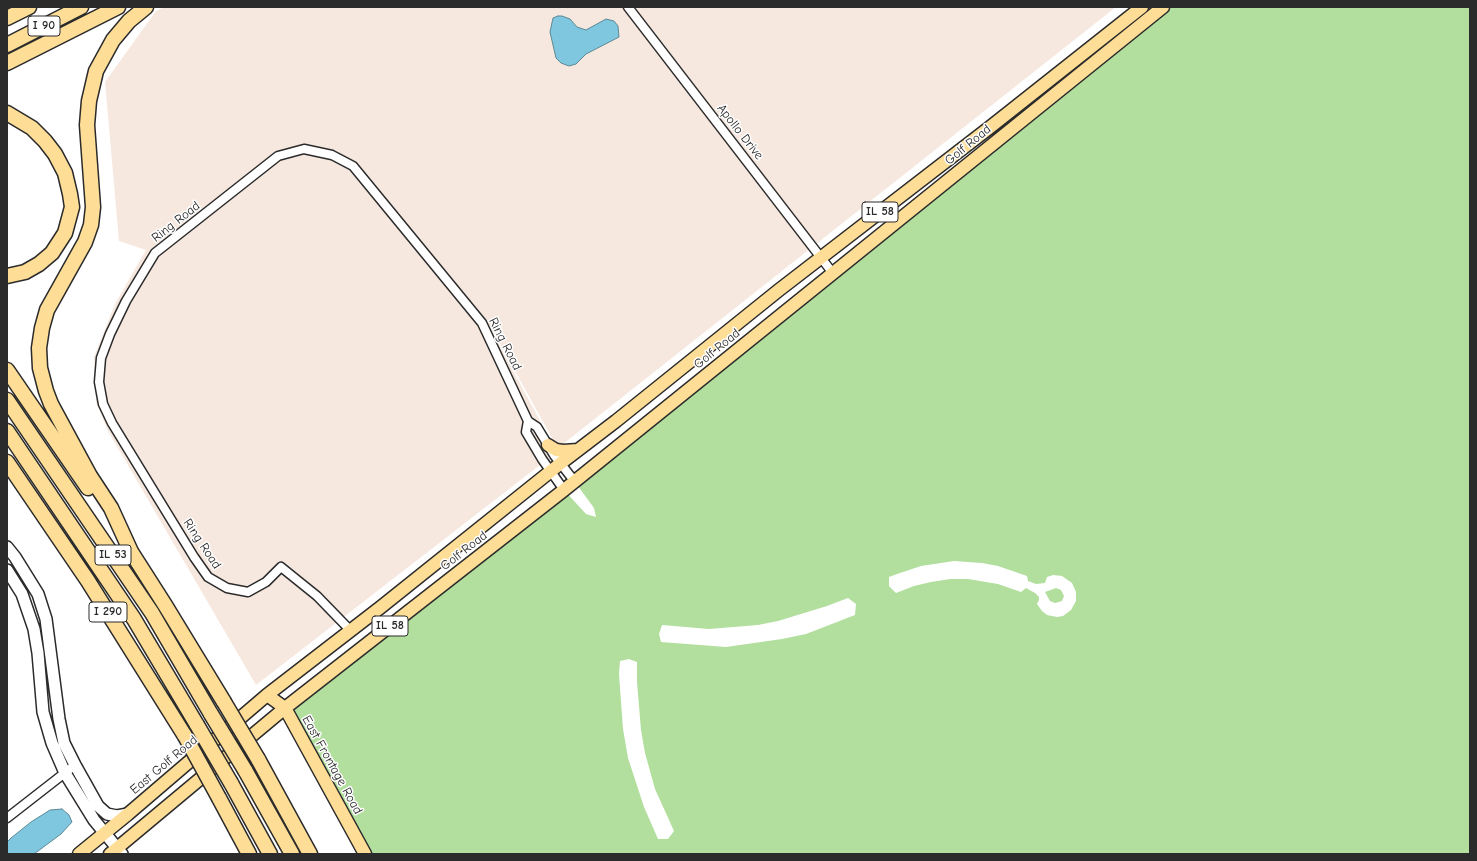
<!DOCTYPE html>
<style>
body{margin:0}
#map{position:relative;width:1477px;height:861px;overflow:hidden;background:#fff;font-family:"Comic Neue",sans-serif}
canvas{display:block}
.frame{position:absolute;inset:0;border:8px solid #2b2b2b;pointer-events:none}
</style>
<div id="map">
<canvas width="1477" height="861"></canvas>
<div class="frame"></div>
</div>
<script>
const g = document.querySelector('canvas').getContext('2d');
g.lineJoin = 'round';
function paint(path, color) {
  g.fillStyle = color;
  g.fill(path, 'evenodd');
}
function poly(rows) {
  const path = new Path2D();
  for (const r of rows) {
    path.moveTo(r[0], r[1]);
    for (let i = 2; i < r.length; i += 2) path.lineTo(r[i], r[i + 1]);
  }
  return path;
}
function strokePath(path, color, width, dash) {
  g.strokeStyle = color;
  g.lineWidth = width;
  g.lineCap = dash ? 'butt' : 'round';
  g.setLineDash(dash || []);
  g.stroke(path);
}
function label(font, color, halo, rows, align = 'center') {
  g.font = font + ' "Comic Neue",sans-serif';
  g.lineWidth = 3;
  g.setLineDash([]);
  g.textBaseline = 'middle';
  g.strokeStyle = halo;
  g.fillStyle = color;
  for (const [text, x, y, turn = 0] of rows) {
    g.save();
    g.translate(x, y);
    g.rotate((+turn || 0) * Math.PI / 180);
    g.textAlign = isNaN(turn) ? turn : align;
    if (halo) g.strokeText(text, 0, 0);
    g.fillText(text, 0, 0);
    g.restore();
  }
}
paint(poly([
 [165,7,1116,7,558,448,540,465,256,685,108,431,96,402,94,357,115,304,146,250,119,241,105,82,156,11],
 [493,333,494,333,557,447,552,443]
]), '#f6e8df');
paint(poly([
 [1163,7,1470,7,1470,854,366,854,285,708,564,490,586,514,596,517,594,508,575,482],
 [954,561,982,563,998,566,1027,576,1028,581,1036,584,1045,583,1047,577,1053,575,1062,576,1072,583,1076,592,1076,601,1071,610,1063,616,1057,617,1047,615,1042,611,1037,604,1039,600,1039,597,1035,593,1026,588,1021,592,998,584,968,579,950,579,931,582,914,586,896,593,889,586,889,577,897,574,921,566],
 [848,598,856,604,855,615,806,634,782,639,726,647,661,642,659,634,662,625,709,629,758,625,778,621,827,606],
 [629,659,637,662,637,682,641,730,645,753,655,789,674,831,668,839,658,839,644,807,628,758,623,729,619,674,620,661],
 [1056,588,1061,590,1064,596,1062,601,1055,603,1050,601,1045,592]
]), '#b2df9d');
const water = poly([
 [558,16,562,16,570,19,577,27,586,30,606,19,614,21,618,26,619,37,586,54,576,64,569,66,561,63,556,58,550,32,553,18,558,16],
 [62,809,69,815,72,822,61,834,34,854,7,854,7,842,11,838,31,822,50,810,62,809]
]);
paint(water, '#7ec7de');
strokePath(water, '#5d8996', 1);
const street = poly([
 [628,7,832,272],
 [528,421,526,432,542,459,564,490],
 [351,631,317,596,281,567,266,582,248,592,227,588,208,577,194,557,112,423,103,404,99,382,101,358,110,334,126,301,155,253,278,156,304,149,332,155,353,166,482,323,528,421,537,427,554,455,575,482],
 [7,818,75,765]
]);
const secondary = poly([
 [7,547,15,557,38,594,46,619,59,719,64,743,75,765,98,806,107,814,117,816,128,814],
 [7,570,22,594,34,629,38,653,43,712,52,743,65,773,94,820,122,854]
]);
const primary = poly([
 [548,445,556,450,563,451,578,450],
 [267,695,285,708,365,854],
 [79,854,128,814,267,695,381,607,561,463,616,421,779,290,989,128,1142,7],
 [110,854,285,708,564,490,1163,7]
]);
const highway = poly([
 [7,18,29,7],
 [7,45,81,7],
 [7,63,118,7],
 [7,113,32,128,45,141,55,154,65,173,70,194,72,207,65,233,52,253,39,264,25,272,7,276],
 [7,370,88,488],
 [7,400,152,613,211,714],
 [7,431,134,619,197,725],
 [7,462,88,581,185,736],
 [128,547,165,605,224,702],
 [132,554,111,508,90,476,51,404,46,391,40,368,39,348,42,328,47,310,85,242,91,225,93,207,87,125,89,101,96,71,113,40,129,21,146,7],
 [258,759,310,854],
 [245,770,292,854],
 [231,783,270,854],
 [219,798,249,854]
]);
strokePath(street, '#2b2b2b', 11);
strokePath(secondary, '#2b2b2b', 14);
strokePath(primary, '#2b2b2b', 15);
strokePath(highway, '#2b2b2b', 17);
strokePath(street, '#fff', 8);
strokePath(secondary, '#fff', 11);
strokePath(primary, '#fedd96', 12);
strokePath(highway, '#fedd96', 14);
const highwayBridge = poly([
 [224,702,258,759],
 [211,714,245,770],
 [197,725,231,783],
 [185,736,219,798]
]);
strokePath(highwayBridge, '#2b2b2b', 17, []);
strokePath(highwayBridge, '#fedd96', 14);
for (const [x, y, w] of [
 [44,26,32],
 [880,212,36],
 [113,555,36],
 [108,612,38],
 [390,626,36]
]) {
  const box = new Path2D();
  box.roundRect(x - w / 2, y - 10, w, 20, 3);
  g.fillStyle = '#fff';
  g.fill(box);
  strokePath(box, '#2b2b2b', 1);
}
label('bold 12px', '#2b2b2b', null, [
 ["I 90",44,26],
 ["IL 58",880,212],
 ["IL 53",113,555],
 ["I 290",108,612],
 ["IL 58",390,626]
]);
label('13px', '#2b2b2b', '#fff', [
 ["Apollo Drive",740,132,52],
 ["Golf Road",968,145,-39],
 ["Ring Road",176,222,-38],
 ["Ring Road",505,344,63],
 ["Golf Road",717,349,-39],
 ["Ring Road",202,544,56],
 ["Golf Road",464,551,-38],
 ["East Golf Road",164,765,-40],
 ["East Frontage Road",332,765,61]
]);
</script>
